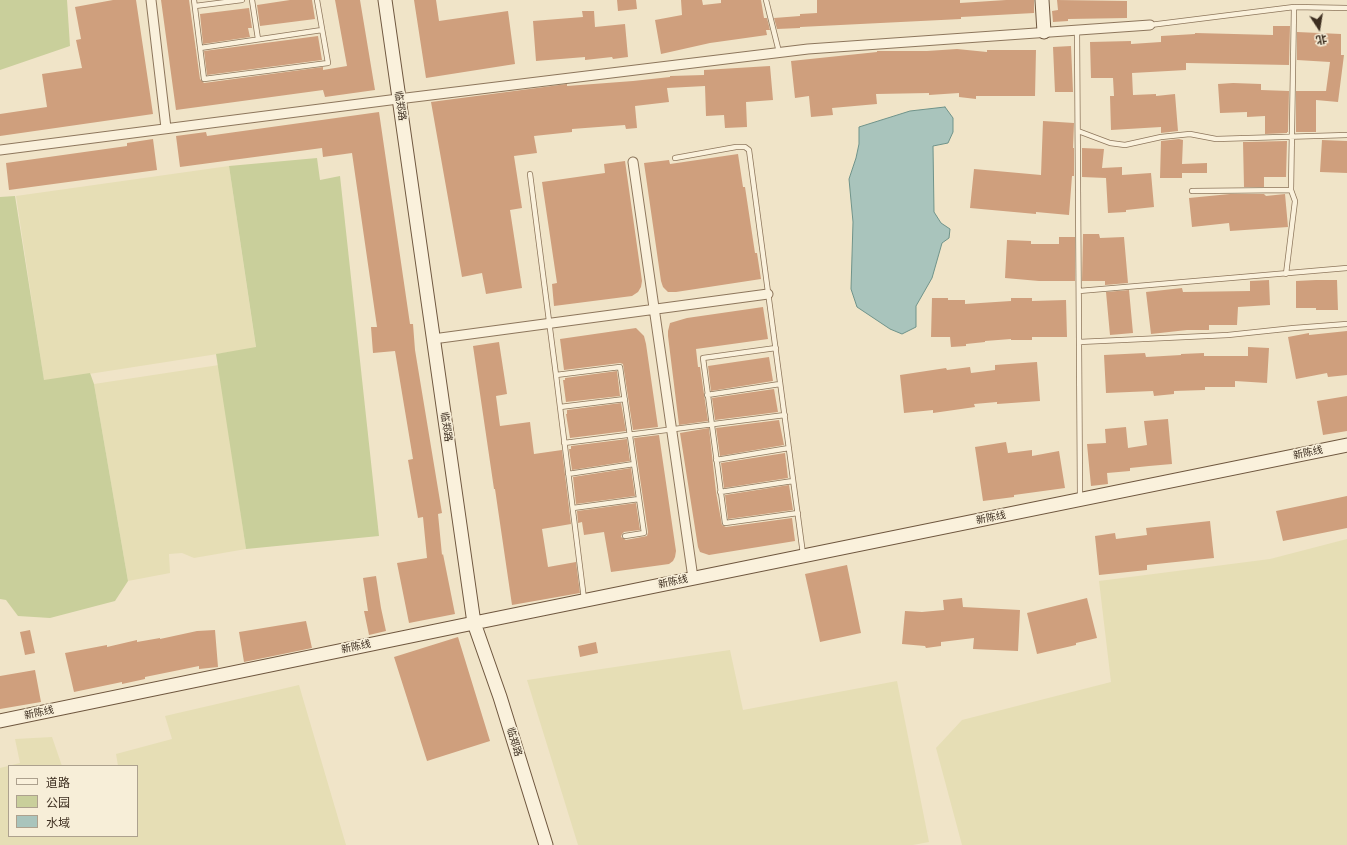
<!DOCTYPE html>
<meta charset="utf-8">
<style>
body{margin:0}
#map{position:relative;width:1347px;height:845px;overflow:hidden;background:#f0e4c8;font-family:Merriweather,"Noto Sans SC",serif}
canvas{display:block}
.legend{position:absolute;left:8px;top:765px;width:130px;height:72px;box-sizing:border-box;background:#f7eed8;border:1px solid #ada18e;margin:0;padding:5px 7px;list-style:none;font-size:12px;color:#3d2e20}
.legend li{display:flex;align-items:center;gap:8px;height:20px}
.legend b{width:20px;border:1px solid #ada18e}
.north{position:absolute;left:1299px;top:8px;width:40px;height:40px;-webkit-text-stroke:3px #f7eed8;paint-order:stroke;rotate:168deg;font-size:11px;font-weight:700;line-height:16px;text-align:center;color:#3d2e20}
.north::after{content:'';display:block;margin:auto;width:14px;height:18px;background:#3d2e20;clip-path:polygon(50% 0,100% 100%,50% 72%,0 100%)}
</style>
<div id="map">
<canvas width="1347" height="845"></canvas>
<ul class="legend">
<li><b style="height:5px;background:#faf1dc"></b>道路</li>
<li><b style="height:11px;background:#c9cf9b"></b>公园</li>
<li><b style="height:11px;background:#a9c4bc"></b>水域</li>
</ul>
<div class="north">北</div>
</div>
<script>
const g = document.querySelector('canvas').getContext('2d');
g.lineJoin = 'round';
function paint(path, color) {
  g.fillStyle = color;
  g.fill(path, 'evenodd');
}
function poly(rows) {
  const path = new Path2D();
  for (const r of rows) {
    path.moveTo(r[0], r[1]);
    for (let i = 2; i < r.length; i += 2) path.lineTo(r[i], r[i + 1]);
  }
  return path;
}
function strokePath(path, color, width, dash) {
  g.strokeStyle = color;
  g.lineWidth = width;
  g.lineCap = dash ? 'butt' : 'round';
  g.setLineDash(dash || []);
  g.stroke(path);
}
function label(font, color, halo, rows, align = 'center') {
  g.font = font + ' Merriweather,"Noto Sans SC",serif';
  g.lineWidth = 3.5;
  g.setLineDash([]);
  g.textBaseline = 'middle';
  g.strokeStyle = halo;
  g.fillStyle = color;
  for (const [text, x, y, turn = 0] of rows) {
    g.save();
    g.translate(x, y);
    g.rotate((+turn || 0) * Math.PI / 180);
    g.textAlign = isNaN(turn) ? turn : align;
    if (halo) g.strokeText(text, 0, 0);
    g.fillText(text, 0, 0);
    g.restore();
  }
}
paint(poly([
 [229,166,256,348,44,381,16,196],
 [219,365,246,549,194,558,182,553,169,554,170,573,128,581,94,384],
 [1347,539,1347,845,962,845,936,748,962,720,1111,682,1099,581,1270,559],
 [730,650,743,710,897,681,929,842,913,845,578,845,527,680],
 [299,685,346,845,0,845,0,768,20,763,15,739,52,737,62,766,9,766,9,836,137,836,137,766,118,766,116,754,172,739,165,716]
]), '#e6deb5');
paint(poly([
 [0,0,67,0,70,46,0,70],
 [317,158,320,180,340,176,379,536,246,549,216,354,256,347,229,166],
 [15,196,44,380,90,373,94,384,128,581,115,601,50,618,18,616,6,600,0,599,0,197]
]), '#c9cf9b');
const water = poly([
 [945,107,953,118,953,132,948,143,933,146,934,212,941,223,950,229,949,238,942,243,932,278,916,306,916,327,902,334,890,329,857,307,851,289,853,222,849,179,856,158,859,144,859,127,910,111,945,107]
]);
paint(water, '#a9c4bc');
strokePath(water, '#6f938a', 1);
paint(poly([
 [113,0,136,0,153,114,0,136,0,114,47,107,42,74,82,68,76,40,81,39,75,7],
 [161,0,189,0,200,79,204,83,323,67,323,70,347,66,335,0,360,0,375,90,325,97,323,90,176,110],
 [290,0,312,0,315,19,260,26,257,5],
 [414,0,436,0,439,21,508,11,515,64,426,78],
 [617,0,636,0,637,9,618,11],
 [681,0,702,0,703,5,721,3,721,0,761,0,764,18,767,18,770,30,766,30,767,35,710,43,661,54,655,20,682,15],
 [817,0,960,0,960,3,1006,0,1034,0,1034,13,961,17,961,19,800,27,800,28,777,29,774,18,800,16,800,14,817,13],
 [1057,0,1127,1,1127,18,1068,19,1068,21,1053,22,1052,11,1058,10],
 [249,8,252,28,248,28,250,37,203,44,200,14],
 [582,11,594,11,595,27,625,24,628,57,613,59,612,57,585,60,585,57,536,61,533,21,583,17],
 [1273,26,1290,26,1289,65,1186,63,1186,70,1132,73,1133,95,1156,94,1156,96,1175,94,1178,131,1161,133,1161,127,1111,130,1110,96,1114,96,1113,78,1091,78,1090,42,1131,41,1131,44,1161,42,1161,36,1195,34,1195,33,1273,35],
 [1297,32,1341,34,1341,55,1344,55,1338,102,1316,100,1316,132,1296,132,1296,91,1326,91,1330,62,1297,60],
 [318,36,322,60,207,75,204,51],
 [1071,46,1073,92,1055,92,1053,47],
 [957,49,987,52,987,50,1036,50,1035,96,976,96,976,99,959,97,959,93,929,95,929,93,876,94,877,104,832,108,833,115,811,117,809,96,795,98,791,61,877,52,877,51,927,51],
 [770,66,773,100,746,102,747,127,725,128,724,115,706,116,705,86,667,88,669,102,635,106,637,128,626,129,625,125,572,129,572,132,534,136,537,153,514,156,522,208,510,210,522,288,486,294,482,273,462,277,431,102,567,84,567,86,633,81,670,77,670,76,704,75,704,70],
 [1233,83,1261,84,1261,90,1289,91,1288,132,1287,132,1287,133,1265,134,1265,116,1247,117,1247,112,1220,113,1218,84],
 [379,112,410,324,413,324,415,350,442,513,438,514,442,555,443,554,455,614,409,623,397,563,427,558,423,517,418,518,408,460,413,459,395,351,373,353,371,327,377,327,352,153,323,157,322,148,180,167,176,136,206,132,207,136],
 [1043,121,1074,123,1073,148,1074,148,1074,176,1072,176,1069,215,1036,212,1036,214,970,208,974,169,1041,175],
 [153,139,157,170,9,190,6,163,127,146,127,143],
 [1179,139,1183,140,1182,164,1207,163,1207,173,1182,173,1182,178,1160,178,1161,141],
 [1322,140,1347,141,1347,173,1320,172],
 [1287,141,1286,177,1264,177,1264,187,1244,187,1243,142],
 [1082,148,1104,149,1102,168,1122,167,1122,175,1151,173,1154,207,1126,210,1126,212,1108,213,1106,178,1082,177],
 [738,154,743,187,745,187,755,253,757,253,761,279,676,292,668,292,663,287,661,281,644,163,669,160,670,164],
 [625,161,642,281,641,287,638,292,632,296,554,306,552,284,557,283,542,182,605,173,604,164],
 [1230,194,1264,194,1266,196,1285,194,1288,227,1230,231,1229,223,1192,227,1189,198],
 [1083,234,1099,234,1100,238,1124,237,1128,283,1105,285,1105,281,1082,281],
 [1059,237,1075,237,1075,281,1039,281,1005,278,1007,240,1031,241,1031,244,1059,244],
 [1269,280,1270,305,1238,307,1237,325,1209,325,1209,330,1187,330,1151,334,1146,292,1182,288,1183,292,1250,291,1250,281],
 [1316,280,1337,280,1338,310,1316,310,1316,308,1296,308,1296,281],
 [1129,290,1133,333,1110,335,1106,292],
 [932,298,948,298,948,300,965,300,965,304,1011,301,1011,298,1032,298,1032,301,1066,300,1067,337,1032,337,1032,340,1011,340,1011,339,985,341,985,342,966,344,966,346,951,347,950,337,931,337],
 [763,307,768,339,696,349,698,367,700,367,708,421,679,425,668,336,668,331,670,323,687,318],
 [636,328,644,336,646,344,658,427,633,430,623,364,620,363,564,370,560,339],
 [1347,331,1347,375,1328,377,1327,373,1296,379,1288,337,1309,333,1309,335],
 [499,342,507,394,496,396,500,426,530,422,534,454,562,450,571,524,542,529,548,567,576,562,580,593,512,605,495,489,494,489,473,346],
 [1248,347,1269,348,1267,383,1235,381,1235,387,1205,387,1205,390,1174,391,1174,394,1154,396,1153,391,1106,393,1104,355,1145,353,1146,357,1181,355,1181,354,1204,353,1204,356,1248,356],
 [769,357,773,381,711,391,708,366],
 [1037,362,1040,401,997,404,997,402,974,404,975,407,933,413,933,410,904,413,900,375,946,368,947,370,970,367,971,373,995,370,995,365],
 [617,371,620,396,566,402,563,380,565,380,565,378],
 [774,389,778,412,715,420,712,398],
 [1347,396,1347,431,1323,435,1317,401],
 [621,403,626,431,570,438,566,414,567,414,567,410],
 [1168,419,1172,464,1149,466,1130,468,1130,471,1107,473,1108,484,1091,486,1087,444,1106,443,1105,429,1126,427,1128,448,1147,445,1144,421],
 [779,420,784,445,720,456,716,428],
 [709,428,716,492,722,525,726,527,792,518,795,541,709,555,700,552,698,547,680,433],
 [659,435,676,551,675,557,673,561,669,564,611,572,604,532,584,535,582,522,578,523,577,511,636,503,640,530,624,532,622,534,621,537,626,540,647,536,648,532,634,438],
 [627,439,630,461,572,470,569,449,571,449,571,446],
 [1006,442,1008,453,1032,450,1032,456,1059,451,1065,488,1014,495,1014,497,983,501,975,447],
 [785,453,788,478,724,488,721,463],
 [631,468,635,496,576,504,573,477],
 [789,485,793,510,728,519,725,495],
 [1347,496,1347,528,1283,541,1276,511],
 [1210,521,1214,558,1147,565,1147,570,1099,575,1095,536,1115,533,1116,539,1147,535,1146,528],
 [847,565,861,633,820,642,805,574],
 [376,576,381,608,386,631,369,635,364,611,368,611,363,578],
 [962,598,963,607,1020,610,1018,651,973,649,974,638,941,642,941,646,926,648,925,646,902,644,905,611,922,612,944,610,943,600],
 [1087,598,1097,638,1076,643,1076,645,1037,654,1027,613],
 [306,621,312,648,244,662,239,632],
 [30,630,35,653,25,655,20,632],
 [215,630,218,667,199,669,199,666,145,677,145,679,122,684,122,682,74,692,65,653,107,645,107,647,137,640,137,642,160,638,160,639,197,631],
 [458,637,490,741,427,761,394,657],
 [596,642,598,653,580,657,578,646],
 [35,670,41,702,0,709,0,676]
]), '#cf9f7d');
const lane = poly([
 [194,0,204,79,328,63,317,0],
 [252,0,258,39],
 [766,0,779,52],
 [195,6,242,0],
 [1150,25,1294,7,1347,8],
 [1077,30,1080,498],
 [200,48,322,30],
 [1078,131,1110,143,1125,145,1161,137,1190,134,1216,139,1347,135],
 [675,158,736,147,745,147,749,150,803,554],
 [530,174,556,375],
 [1192,191,1291,190],
 [1286,274,1295,201,1291,190,1294,7],
 [1079,291,1347,268],
 [1079,342,1228,335,1294,328,1347,324],
 [776,348,703,358,725,523,798,513],
 [707,395,780,384],
 [560,407,625,399],
 [564,443,785,415],
 [716,460,789,448],
 [568,474,634,464],
 [720,492,793,481],
 [573,508,639,499],
 [584,599,556,375,620,367,644,533,625,536]
]);
const street = poly([
 [151,0,166,128],
 [0,150,398,99,808,49,1150,25],
 [633,162,693,578],
 [433,339,768,294]
]);
const secondary = poly([
 [385,0,474,623,500,697,546,845],
 [1042,0,1044,32],
 [0,721,474,623,1347,445]
]);
strokePath(lane, '#8d765c', 6);
strokePath(street, '#8d765c', 11);
strokePath(secondary, '#6f573f', 15);
strokePath(lane, '#faf1dc', 4.5);
strokePath(street, '#faf1dc', 9);
strokePath(secondary, '#faf1dc', 13);
label('10px', '#3d2e20', '#f7eed8', [
 ["临郑路",400,106,82],
 ["临郑路",446,427,82],
 ["新陈线",1308,453,-12],
 ["新陈线",991,518,-11],
 ["新陈线",673,582,-12],
 ["新陈线",356,647,-12],
 ["新陈线",39,713,-12],
 ["临郑路",514,742,73]
]);
</script>
